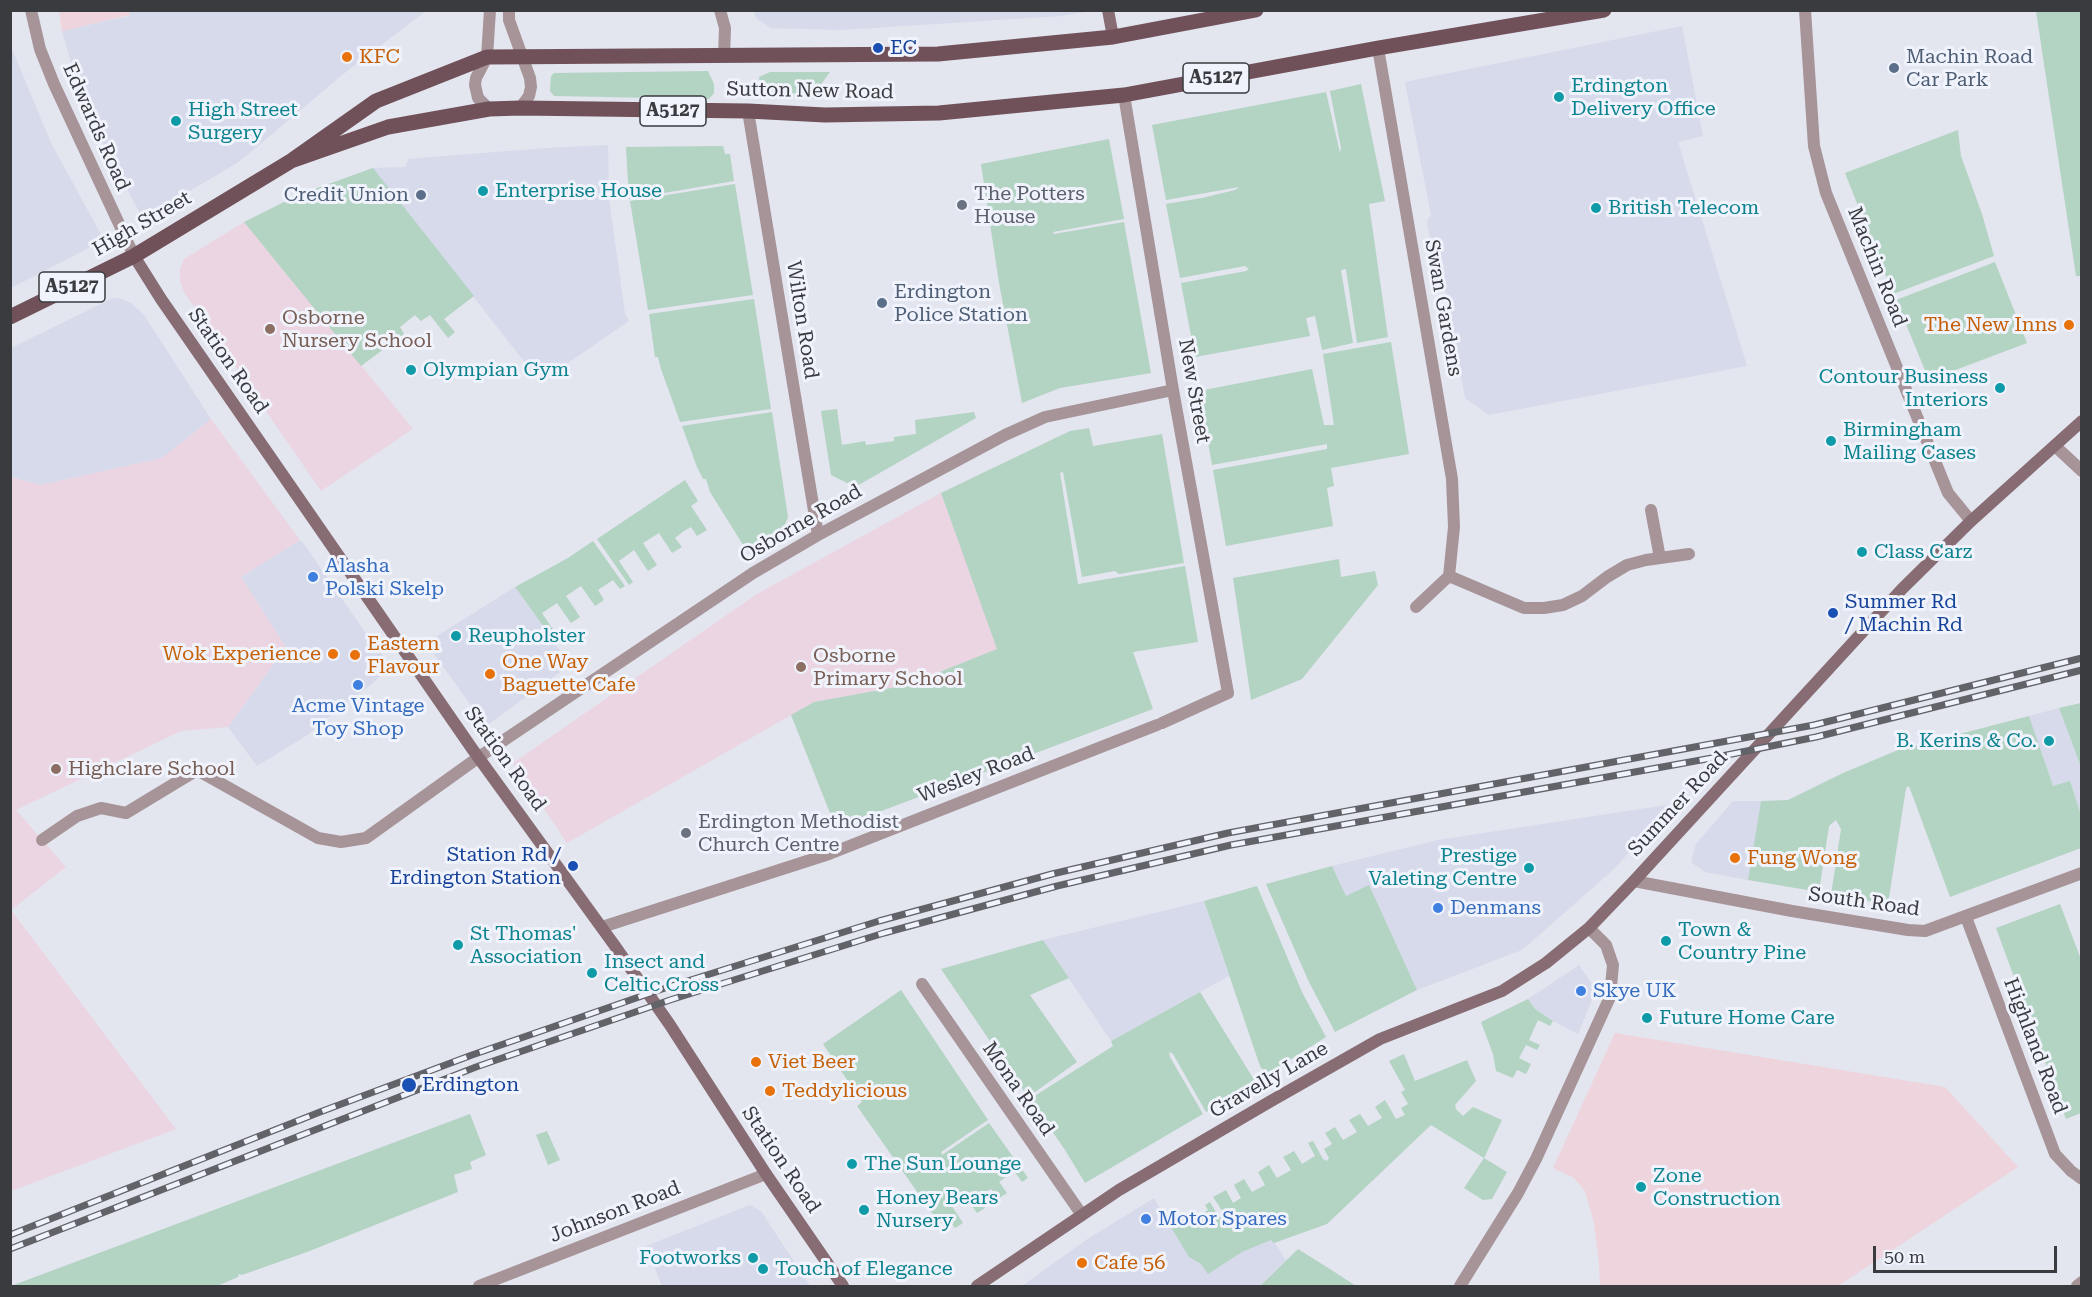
<!DOCTYPE html>
<style>
body{margin:0}
#map{position:relative;width:2092px;height:1297px;overflow:hidden;background:#e3e5ef;font-family:"Roboto Serif",serif}
canvas{display:block}
.frame{position:absolute;inset:0;border:12px solid #3a3b3f;pointer-events:none}
.scale{position:absolute;left:1873px;top:1246px;width:184px;height:27px;box-sizing:border-box;border:3px solid #3a3b3f;border-top:0;padding-left:8px;font-size:18px;line-height:21px;white-space:nowrap;color:#3a3b3f;-webkit-text-stroke:4px #f0f3fc;paint-order:stroke}
</style>
<div id="map">
<canvas width="2092" height="1297"></canvas>
<div class="frame"></div>
<div class="scale">50 m</div>
</div>
<script>
const g = document.querySelector('canvas').getContext('2d');
g.lineJoin = 'round';
function paint(path, color) {
  g.fillStyle = color;
  g.fill(path, 'evenodd');
}
function poly(rows) {
  const path = new Path2D();
  for (const r of rows) {
    path.moveTo(r[0], r[1]);
    for (let i = 2; i < r.length; i += 2) path.lineTo(r[i], r[i + 1]);
  }
  return path;
}
function strokePath(path, color, width, dash) {
  g.strokeStyle = color;
  g.lineWidth = width;
  g.lineCap = dash ? 'butt' : 'round';
  g.setLineDash(dash || []);
  g.stroke(path);
}
function label(font, color, halo, rows, align = 'center') {
  g.font = font + ' "Roboto Serif",serif';
  g.lineWidth = 6;
  g.setLineDash([]);
  g.textBaseline = 'middle';
  g.strokeStyle = halo;
  g.fillStyle = color;
  for (const [text, x, y, turn = 0] of rows) {
    g.save();
    g.translate(x, y);
    g.rotate((+turn || 0) * Math.PI / 180);
    g.textAlign = isNaN(turn) ? turn : align;
    if (halo) g.strokeText(text, 0, 0);
    g.fillText(text, 0, 0);
    g.restore();
  }
}
paint(poly([
 [129,11,426,11,342,75,240,161,143,219,100,138,74,73,62,31,129,16],
 [753,11,1091,11,1061,16,841,30,771,28,757,19],
 [1682,26,1703,136,1678,142,1747,366,1489,415,1465,398,1445,290,1438,286,1427,221,1431,215,1405,82],
 [12,49,51,143,104,240,11,288,10,50],
 [608,145,609,198,625,314,629,321,540,382,373,168,406,167,408,159,546,148],
 [118,298,131,303,144,315,211,419,162,458,41,485,11,477,11,348,111,299],
 [300,540,304,544,376,648,391,665,372,684,338,709,309,734,257,766,228,727,286,647,241,577],
 [515,587,570,665,486,726,426,643],
 [2059,708,2081,767,2081,815,2070,781,2053,787,2029,716],
 [1733,801,1761,801,1748,880,1705,872,1692,863,1692,857,1696,844],
 [1673,804,1613,870,1522,950,1417,990,1369,886,1346,896,1332,866,1438,840],
 [1204,901,1229,976,1111,1041,1043,940],
 [1579,965,1596,990,1578,1034,1553,1021,1535,1009,1528,999],
 [1154,1198,1189,1257,1201,1264,1242,1252,1272,1239,1286,1260,1260,1286,1022,1286,1086,1240],
 [750,1205,761,1211,810,1286,662,1286,646,1246]
]), '#d6daea');
paint(poly([
 [59,11,129,11,130,15,62,31],
 [1615,1033,1945,1087,2018,1167,1838,1286,1600,1286,1599,1263,1594,1223,1585,1191,1574,1178,1553,1168]
]), '#eed4dc');
paint(poly([
 [244,222,413,429,321,491,184,292,180,281,180,269,184,259],
 [211,419,300,540,241,577,286,647,228,727,181,731,16,810,66,867,11,910,176,1129,11,1191,10,477,41,485,162,458],
 [941,493,998,649,907,685,814,702,567,843,513,763,757,594]
]), '#ebd5e2');
paint(poly([
 [2036,11,2081,11,2081,276,2076,276],
 [708,71,714,84,714,93,709,99,554,96,550,91,551,76,554,73],
 [770,72,830,72,819,87,815,99,766,97,760,91,759,77],
 [1361,84,1385,201,1369,204,1388,337,1357,343,1346,269,1341,270,1353,343,1322,350,1315,316,1306,318,1310,336,1195,357,1181,283,1246,271,1249,269,1245,266,1180,278,1166,204,1202,198,1235,190,1239,187,1166,200,1152,125,1326,92,1340,153,1341,148,1330,91],
 [1958,130,1961,156,1982,214,1994,256,1893,294,1845,173],
 [1109,139,1124,219,1053,232,1054,234,1124,222,1151,373,1060,388,1022,403,999,283,981,164],
 [723,146,725,154,730,154,734,181,629,199,626,147],
 [373,168,474,296,444,319,455,332,448,338,430,315,421,321,415,315,400,327,404,334,361,366,244,222,298,195],
 [735,184,753,295,648,310,630,201],
 [1995,262,2027,343,1929,380,1896,300],
 [754,299,771,409,680,422,661,369,658,357,655,357,649,314],
 [1391,342,1409,454,1331,468,1334,486,1327,488,1333,526,1226,546,1213,470,1327,449,1327,444,1212,465,1199,391,1312,369,1324,425,1334,425,1323,354],
 [837,409,842,445,865,441,866,445,894,441,894,437,916,434,915,420,974,412,976,418,855,487,831,475,821,411],
 [772,412,788,517,784,527,745,548,710,492,706,479,703,479,697,467,682,426],
 [1089,428,1093,446,1162,434,1184,563,1119,574,1115,571,1082,577,1063,472,1060,473,1078,584,1185,566,1198,642,1133,652,1153,709,836,828,791,715,814,702,907,685,997,649,941,493,1070,431],
 [685,480,698,501,691,506,707,530,697,536,691,527,684,531,675,538,682,547,672,553,659,533,643,543,657,565,648,571,634,550,619,561,633,582,629,585,597,539],
 [593,541,625,586,620,589,613,580,598,590,604,600,595,606,581,586,566,596,580,617,571,623,557,603,542,613,556,634,551,637,515,587,568,558],
 [1339,559,1341,577,1375,571,1378,585,1302,679,1251,700,1233,578],
 [2081,703,2082,703,2081,767,2059,708],
 [2029,716,2053,786,2070,781,2081,815,2081,848,1950,897,1909,786,1906,788,1888,904,1831,895,1841,829,1836,820,1829,826,1819,892,1748,880,1761,801,1788,800,1843,773,1898,750],
 [1332,866,1346,896,1369,885,1417,990,1335,1032,1308,980,1266,884],
 [1257,886,1302,992,1326,1037,1266,1075,1260,1066,1204,901],
 [2060,904,2082,962,2081,1113,2066,1119,1996,928],
 [1043,940,1069,978,1030,995,1077,1062,1028,1097,941,969],
 [901,990,988,1120,941,1152,942,1155,989,1123,1028,1178,1022,1182,1014,1171,1007,1176,999,1182,1007,1193,998,1199,991,1189,978,1197,985,1208,977,1213,963,1193,949,1202,963,1223,955,1228,948,1219,940,1224,920,1196,857,1106,862,1102,823,1044],
 [1200,992,1256,1083,1206,1112,1173,1054,1169,1052,1170,1057,1203,1114,1085,1183,1065,1150,1030,1099,1113,1046,1111,1041],
 [1528,999,1535,1009,1553,1021,1550,1026,1538,1020,1529,1040,1540,1045,1537,1050,1526,1045,1519,1058,1531,1064,1526,1074,1517,1070,1513,1078,1496,1071,1493,1054,1481,1022],
 [1404,1054,1415,1081,1467,1060,1476,1081,1455,1105,1456,1109,1463,1116,1473,1107,1502,1120,1484,1158,1507,1172,1492,1199,1483,1200,1464,1188,1484,1158,1431,1125,1327,1224,1274,1243,1271,1240,1242,1252,1208,1274,1201,1264,1189,1257,1169,1224,1191,1211,1195,1218,1208,1210,1205,1205,1210,1202,1218,1216,1222,1218,1223,1212,1213,1197,1226,1190,1233,1203,1241,1198,1234,1185,1244,1179,1252,1192,1265,1185,1258,1172,1269,1165,1277,1178,1291,1170,1283,1157,1294,1151,1302,1164,1315,1156,1308,1143,1313,1141,1323,1159,1327,1161,1329,1158,1324,1149,1332,1144,1325,1133,1335,1127,1343,1140,1357,1132,1349,1120,1360,1114,1368,1126,1382,1118,1375,1107,1385,1100,1396,1119,1405,1115,1401,1108,1408,1104,1401,1092,1405,1090,1389,1061],
 [470,1114,486,1155,470,1162,472,1169,454,1175,458,1192,307,1252,242,1275,239,1274,238,1277,217,1286,11,1286],
 [547,1131,560,1160,548,1165,536,1135],
 [1298,1249,1333,1271,1356,1286,1260,1286]
]), '#b3d3c3');
strokePath(poly([
 [31,10,40,49,54,84,134,256],
 [509,10,509,20,530,78,531,87,529,96,520,108],
 [720,10,725,28,724,56],
 [1805,10,1814,146,1826,193,1948,493,1971,521],
 [1378,48,1452,479,1454,527,1449,576,1416,607],
 [1124,95,1173,390,1228,693,1162,723],
 [489,109,478,98,475,85,476,78,487,57,490,10],
 [748,111,818,535],
 [2055,446,2082,471],
 [1651,510,1660,558],
 [1449,576,1524,608,1544,608,1563,605,1582,596,1607,577,1627,565,1646,560,1689,554],
 [42,840,77,816,101,808,126,813,197,770,318,838,341,842,366,838,479,757,753,573,818,535,1005,435,1045,417,1173,390],
 [1634,881,1792,911,1908,930,1925,931,2082,873],
 [1966,917,2055,1154,2071,1171,2082,1179],
 [602,927,829,854,1157,725],
 [922,984,1082,1215],
 [479,1286,766,1174],
 [1460,1286,1518,1193,1536,1159,1610,997,1613,965,1606,945,1589,928],
 [2077,1286,2082,1282]
]), '#a69498', 12);
strokePath(poly([
 [1108,10,1113,37],
 [134,256,161,299,473,750,615,946,670,1025,766,1174,843,1286],
 [977,1286,1119,1190,1271,1101,1380,1039,1502,991,1546,963,1589,928,1634,881,1902,589,1971,521,2082,421]
]), '#876d73', 12);
strokePath(poly([
 [291,161,388,127,489,109,520,108,748,111,825,115,939,113,1124,95,1378,48,1604,10],
 [10,317,134,256,291,161,376,101,487,57,938,54,1113,37,1256,10]
]), '#705159', 15);
const rail = poly([
 [10,1235,320,1112,472,1055,662,989,879,921,1052,874,1228,833,1814,725,2082,658],
 [10,1249,476,1067,670,1000,884,933,1057,886,1231,845,1712,758,1816,737,2082,670]
]);
strokePath(rail, '#626369', 7);
strokePath(rail, '#f0f3fc', 4.5, [14]);
for (const [x, y, r, color] of [
 [878,48,6,"#1a4fb4"],
 [347,57,6,"#e8710a"],
 [1894,68,6,"#5c6f8a"],
 [1559,97,6,"#0f9aa8"],
 [176,121,6,"#0f9aa8"],
 [483,191,6,"#0f9aa8"],
 [421,195,6,"#5c6f8a"],
 [962,205,6,"#6b7280"],
 [1596,208,6,"#0f9aa8"],
 [882,303,6,"#5c6f8a"],
 [2069,325,6,"#e8710a"],
 [270,329,6,"#8d6e63"],
 [411,370,6,"#0f9aa8"],
 [2000,388,6,"#0f9aa8"],
 [1831,441,6,"#0f9aa8"],
 [1862,552,6,"#0f9aa8"],
 [313,577,6,"#3f7fe0"],
 [1833,613,6,"#1a4fb4"],
 [456,636,6,"#0f9aa8"],
 [333,654,6,"#e8710a"],
 [355,655,6,"#e8710a"],
 [801,667,6,"#8d6e63"],
 [490,674,6,"#e8710a"],
 [358,685,6,"#3f7fe0"],
 [2049,741,6,"#0f9aa8"],
 [56,769,6,"#8d6e63"],
 [686,833,6,"#6b7280"],
 [1735,858,6,"#e8710a"],
 [573,866,6,"#1a4fb4"],
 [1529,868,6,"#0f9aa8"],
 [1438,908,6,"#3f7fe0"],
 [1666,941,6,"#0f9aa8"],
 [458,945,6,"#0f9aa8"],
 [592,973,6,"#0f9aa8"],
 [1581,991,6,"#3f7fe0"],
 [1647,1018,6,"#0f9aa8"],
 [756,1062,6,"#e8710a"],
 [409,1085,8,"#1a4fb4"],
 [770,1091,6,"#e8710a"],
 [852,1164,6,"#0f9aa8"],
 [1641,1187,6,"#0f9aa8"],
 [864,1210,6,"#0f9aa8"],
 [1146,1219,6,"#3f7fe0"],
 [753,1258,6,"#0f9aa8"],
 [1082,1263,6,"#e8710a"],
 [763,1269,6,"#0f9aa8"]
]) {
  const dot = new Path2D();
  dot.arc(x, y, r, 0, 2 * Math.PI);
  g.fillStyle = color;
  g.fill(dot);
  strokePath(dot, '#f0f3fc', 2);
}
for (const [x, y, w] of [
 [1216,78,66],
 [673,111,66],
 [72,287,66]
]) {
  const box = new Path2D();
  box.roundRect(x - w / 2, y - 15, w, 30, 4.5);
  g.fillStyle = '#f0f3fc';
  g.fill(box);
  strokePath(box, '#3a3b3f', 1.5);
}
label('bold 18px', '#3a3b3f', null, [
 ["A5127",1216,78],
 ["A5127",673,111],
 ["A5127",72,287]
]);
label('20px', '#164399', '#f0f3fc', [
 ["EC",890,48],
 ["Summer Rd",1845,602],
 ["/ Machin Rd",1845,625],
 ["Station Rd /",561,855,"right"],
 ["Erdington Station",561,878,"right"],
 ["Erdington",422,1085]
], 'left');
label('20px', '#c56008', '#f0f3fc', [
 ["KFC",359,57],
 ["The New Inns",2057,325,"right"],
 ["Eastern",367,644],
 ["Flavour",367,667],
 ["Wok Experience",321,654,"right"],
 ["One Way",502,662],
 ["Baguette Cafe",502,685],
 ["Fung Wong",1747,858],
 ["Viet Beer",768,1062],
 ["Teddylicious",782,1091],
 ["Cafe 56",1094,1263]
], 'left');
label('20px', '#4e5e75', '#f0f3fc', [
 ["Machin Road",1906,57],
 ["Car Park",1906,80],
 ["Credit Union",409,195,"right"],
 ["Erdington",894,292],
 ["Police Station",894,315]
], 'left');
label('20px', '#0d838f', '#f0f3fc', [
 ["Erdington",1571,86],
 ["Delivery Office",1571,109],
 ["High Street",188,110],
 ["Surgery",188,133],
 ["Enterprise House",495,191],
 ["British Telecom",1608,208],
 ["Olympian Gym",423,370],
 ["Contour Business",1988,377,"right"],
 ["Interiors",1988,400,"right"],
 ["Birmingham",1843,430],
 ["Mailing Cases",1843,453],
 ["Class Carz",1874,552],
 ["Reupholster",468,636],
 ["B. Kerins & Co.",2037,741,"right"],
 ["Prestige",1517,856,"right"],
 ["Valeting Centre",1517,879,"right"],
 ["Town &",1678,930],
 ["Country Pine",1678,953],
 ["St Thomas'",470,934],
 ["Association",470,957],
 ["Insect and",604,962],
 ["Celtic Cross",604,985],
 ["Future Home Care",1659,1018],
 ["The Sun Lounge",864,1164],
 ["Zone",1653,1176],
 ["Construction",1653,1199],
 ["Honey Bears",876,1198],
 ["Nursery",876,1221],
 ["Footworks",741,1258,"right"],
 ["Touch of Elegance",775,1269]
], 'left');
label('20px', '#3a3b3f', '#f0f3fc', [
 ["Sutton New Road",810,91,1],
 ["Edwards Road",96,127,66],
 ["High Street",142,224,-30],
 ["Machin Road",1877,267,68],
 ["Swan Gardens",1443,308,80],
 ["Wilton Road",802,320,81],
 ["Station Road",228,361,55],
 ["New Street",1194,391,80],
 ["Osborne Road",801,524,-30],
 ["Station Road",505,759,54],
 ["Wesley Road",976,775,-21],
 ["Summer Road",1678,804,-47],
 ["South Road",1864,902,8],
 ["Highland Road",2035,1046,69],
 ["Gravelly Lane",1269,1080,-30],
 ["Mona Road",1018,1089,55],
 ["Station Road",781,1160,56],
 ["Johnson Road",615,1212,-21]
]);
label('20px', '#5b616d', '#f0f3fc', [
 ["The Potters",974,194],
 ["House",974,217],
 ["Erdington Methodist",698,822],
 ["Church Centre",698,845]
], 'left');
label('20px', '#785e54', '#f0f3fc', [
 ["Osborne",282,318],
 ["Nursery School",282,341],
 ["Osborne",813,656],
 ["Primary School",813,679],
 ["Highclare School",68,769]
], 'left');
label('20px', '#366cbe', '#f0f3fc', [
 ["Alasha",325,566],
 ["Polski Skelp",325,589],
 ["Acme Vintage",358,706,"center"],
 ["Toy Shop",358,729,"center"],
 ["Denmans",1450,908],
 ["Skye UK",1593,991],
 ["Motor Spares",1158,1219]
], 'left');
</script>
